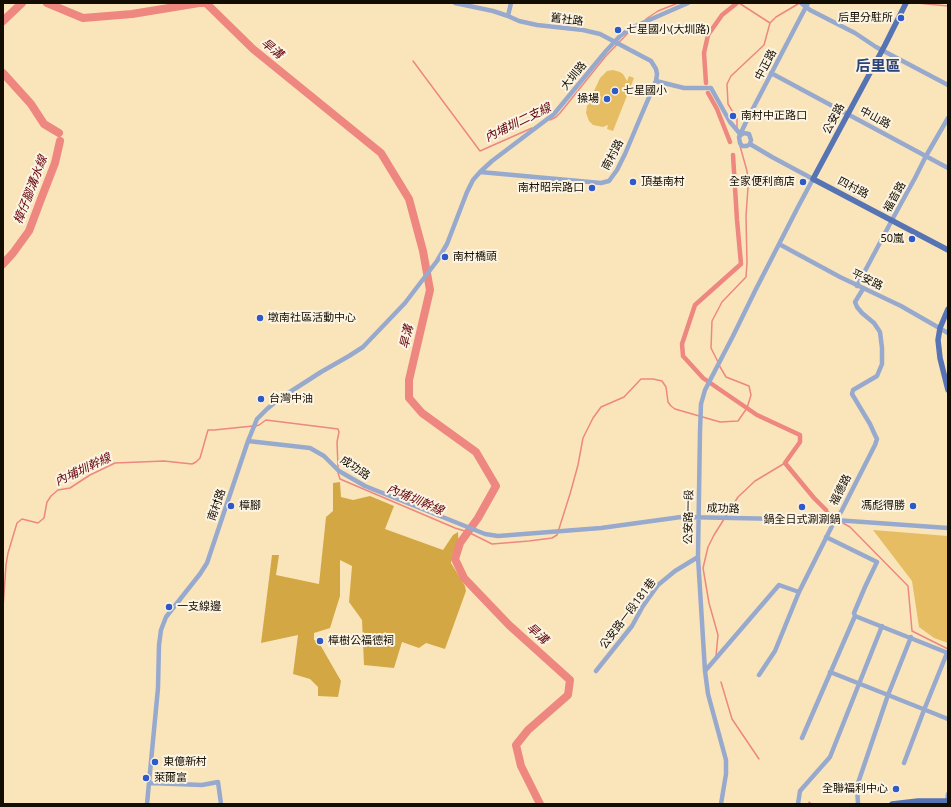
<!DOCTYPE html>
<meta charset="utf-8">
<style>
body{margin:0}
#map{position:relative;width:951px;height:807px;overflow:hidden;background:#fae5bb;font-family:"Noto Sans",sans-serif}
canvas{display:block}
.frame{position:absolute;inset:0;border:4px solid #140d01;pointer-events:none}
</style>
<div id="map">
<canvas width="951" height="807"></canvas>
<div class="frame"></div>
</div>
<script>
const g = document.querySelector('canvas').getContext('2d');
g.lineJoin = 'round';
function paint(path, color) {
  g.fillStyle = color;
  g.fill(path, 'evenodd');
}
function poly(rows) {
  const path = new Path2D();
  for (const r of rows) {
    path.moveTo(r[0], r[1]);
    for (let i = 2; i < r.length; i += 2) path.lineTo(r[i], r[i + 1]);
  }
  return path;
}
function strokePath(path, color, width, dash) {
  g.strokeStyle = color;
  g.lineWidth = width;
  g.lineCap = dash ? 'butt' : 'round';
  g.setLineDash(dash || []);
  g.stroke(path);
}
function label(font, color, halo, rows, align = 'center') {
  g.font = font + ' "Noto Sans","Noto Sans TC",sans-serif';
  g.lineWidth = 4;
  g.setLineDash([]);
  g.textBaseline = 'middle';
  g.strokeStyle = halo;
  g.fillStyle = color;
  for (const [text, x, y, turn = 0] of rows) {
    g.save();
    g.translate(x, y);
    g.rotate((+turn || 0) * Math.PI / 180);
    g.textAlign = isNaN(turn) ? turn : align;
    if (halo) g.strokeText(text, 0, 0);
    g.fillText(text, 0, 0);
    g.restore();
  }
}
paint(poly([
 [613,70,620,72,623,74,627,81,629,76,634,78,613,131,607,129,608,125,603,127,593,125,589,121,586,113,587,106,600,78,607,71],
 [873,530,948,536,948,643,934,638,919,627,912,581]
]), '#e6bd63');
paint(poly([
 [340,482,341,497,353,500,370,496,394,506,385,529,443,550,453,535,458,532,459,550,452,555,451,563,465,586,466,591,445,649,426,643,419,648,402,642,394,668,364,665,362,620,349,602,352,566,340,560,340,596,330,628,314,633,314,640,318,641,341,681,338,697,318,696,318,687,310,679,293,674,298,635,261,643,272,555,279,555,276,575,319,584,326,517,333,511,333,483]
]), '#d3a844');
strokePath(poly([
 [739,3,770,23],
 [917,3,948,6],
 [646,19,658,11,678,3],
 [413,61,480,151,532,128],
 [550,120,556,117,560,113,605,57,627,34,634,29],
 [737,129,737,119,728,104,727,84,731,76,764,45,770,23,776,17,798,4],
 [718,362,711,348,712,321,722,302,746,277,747,263,746,216,748,187,747,171,740,146],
 [256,426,259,425,266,420,338,429,339,432,337,442,338,467],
 [338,473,340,479,455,528,468,532,492,544,529,541,552,538,557,535,570,494,578,465,583,438,593,418,601,407,624,397,641,379,653,379,662,381,666,387,668,402,671,406,675,409,720,422,738,421,747,408,751,395,749,386,726,377,719,365],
 [826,510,835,517],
 [843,523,850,527,908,586,912,631,948,649],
 [3,608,6,565,8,553,17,523,22,519,38,523,44,518,47,502,51,496,58,490,70,488,90,475,115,463,164,461,192,464,196,462,200,458,208,430,214,430,253,426],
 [716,656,718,635,709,603,703,568,708,547,714,535,738,497,755,481,785,463],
 [721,682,732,719,759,759],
 [809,802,811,804]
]), '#ed877f', 1.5);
strokePath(poly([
 [706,83,704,53,708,35,722,15,737,3],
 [708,93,717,109,730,142],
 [733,155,737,220,741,264,695,305,682,344,683,356,703,378,757,415,800,435,800,442,785,463,814,498,826,510]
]), '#ed877f', 4.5);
strokePath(poly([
 [47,3,83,18,132,14,199,3,206,3,253,49,381,153,409,199,423,251,430,290,409,380,409,398,422,413,476,452,496,486,478,518,460,543,455,559,464,578,509,625,570,680,568,695,528,730,516,745,521,766,540,804],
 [3,21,22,3],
 [3,73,31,104,44,124,59,133],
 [3,264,13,253,29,231,41,199,55,163,60,141]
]), '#ed877f', 8);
strokePath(poly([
 [455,3,493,11,508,16,519,21,537,25,583,30,600,34,651,61,656,69,657,74,656,81],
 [801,3,810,10,855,33,876,47,948,85],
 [508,16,511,3],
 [771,73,948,168],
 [741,135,744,133,749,134,751,140,750,144],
 [750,144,747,146,742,146,740,143,739,137,747,120,808,3],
 [480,172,492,161,554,114,606,51,620,36,631,28,688,3],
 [779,244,840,277,901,306,948,333],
 [857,286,892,220,915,178,926,156,948,118],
 [248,441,310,448,324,456,339,471,365,486,485,534,498,536,511,535,601,528,681,517,835,520,948,528],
 [855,616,948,653],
 [596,671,632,626,643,606,658,585,675,571,698,557],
 [705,671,779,585,799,592,835,520,841,512,875,445,877,439,875,435,870,424,852,394,853,390,877,376,882,364,882,348,880,332,874,323,862,313,857,307,855,302,863,289],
 [830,672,888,695,948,719],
 [759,675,775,651,799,592],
 [802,738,855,616,854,613,865,587,877,562,826,537],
 [904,763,924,710,947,653],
 [149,783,202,785,218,782,221,804],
 [147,804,152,751,158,688,159,645,161,630,166,617,200,574,207,563,248,441,257,419,267,409,279,399,321,372,349,356,363,347,405,303,437,261,447,244,467,192,473,180,480,172,601,183,609,181,617,170,625,154,641,116,656,81,684,88,711,88,730,122,741,135],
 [721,804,726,774,726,760,708,694,705,671,698,557,700,431,701,404,705,390,733,336,755,291,798,207,813,179,772,157,750,144],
 [798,804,800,791,830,757,882,626],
 [858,804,857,786,888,695,911,637],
 [947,804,948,794]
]), '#98a9ce', 4.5);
strokePath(poly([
 [906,3,885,45,813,179,948,250],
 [948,309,940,328,938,340,940,358,948,390],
 [892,804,918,801,948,801]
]), '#5673b4', 5.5);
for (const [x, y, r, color] of [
 [901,18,4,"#2f58c8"],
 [618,30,4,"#2f58c8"],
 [615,91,4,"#2f58c8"],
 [607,99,4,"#2f58c8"],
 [733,116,4,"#2f58c8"],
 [633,182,4,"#2f58c8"],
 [803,182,4,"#2f58c8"],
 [592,188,4,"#2f58c8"],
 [912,239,4,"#2f58c8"],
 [445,257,4,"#2f58c8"],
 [260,318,4,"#2f58c8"],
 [261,399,4,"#2f58c8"],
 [231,506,4,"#2f58c8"],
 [913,506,4,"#2f58c8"],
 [802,507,4,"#2f58c8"],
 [169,607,4,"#2f58c8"],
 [320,641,4,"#2f58c8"],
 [155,762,4,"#2f58c8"],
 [146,778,4,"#2f58c8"],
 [896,789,4,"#2f58c8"]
]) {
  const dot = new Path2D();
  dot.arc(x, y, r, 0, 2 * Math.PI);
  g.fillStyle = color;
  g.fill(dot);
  strokePath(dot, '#fcf4e3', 1.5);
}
label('11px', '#140d01', '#fcf4e3', [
 ["后里分駐所",893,18,"right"],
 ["七星國小(大圳路)",626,30],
 ["七星國小",623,91],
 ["操場",599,99,"right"],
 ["南村中正路口",741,116],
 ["頂基南村",641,182],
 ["全家便利商店",795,182,"right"],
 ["南村昭宗路口",584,188,"right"],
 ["50嵐",904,239,"right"],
 ["南村橋頭",453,257],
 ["墩南社區活動中心",268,318],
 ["台灣中油",269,399],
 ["樟腳",239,506],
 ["馮彪得勝",905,506,"right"],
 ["鍋全日式涮涮鍋",802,520,"center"],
 ["一支線邊",177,607],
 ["樟樹公福德祠",328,641],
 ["東億新村",163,762],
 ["萊爾富",154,778],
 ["全聯福利中心",888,789,"right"]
], 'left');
label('11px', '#140d01', '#fcf4e3', [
 ["舊社路",567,20,7],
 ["中正路",766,65,-62],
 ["大圳路",574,76,-51],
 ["中山路",875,118,28],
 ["公安路",834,119,-62],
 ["南村路",613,155,-62],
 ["四村路",853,188,27],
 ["福音路",895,197,-61],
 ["平安路",867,280,25],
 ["成功路",355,468,34],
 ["福德路",841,490,-63],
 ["南村路",217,505,-71],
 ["成功路",723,509,2],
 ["公安路一段",689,517,-89],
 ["公安路一段181巷",628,614,-53]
]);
label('italic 12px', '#62030c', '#fcf4e3', [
 ["旱溝",272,49,40],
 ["內埔圳二支線",518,123,-26],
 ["樟仔腳溝水線",31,190,-69],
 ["旱溝",407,337,-77],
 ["內埔圳幹線",83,470,-25],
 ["內埔圳幹線",415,500,23],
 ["旱溝",537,634,42]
]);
label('bold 15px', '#2b437b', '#fcf4e3', [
 ["后里區",878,67]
]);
</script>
